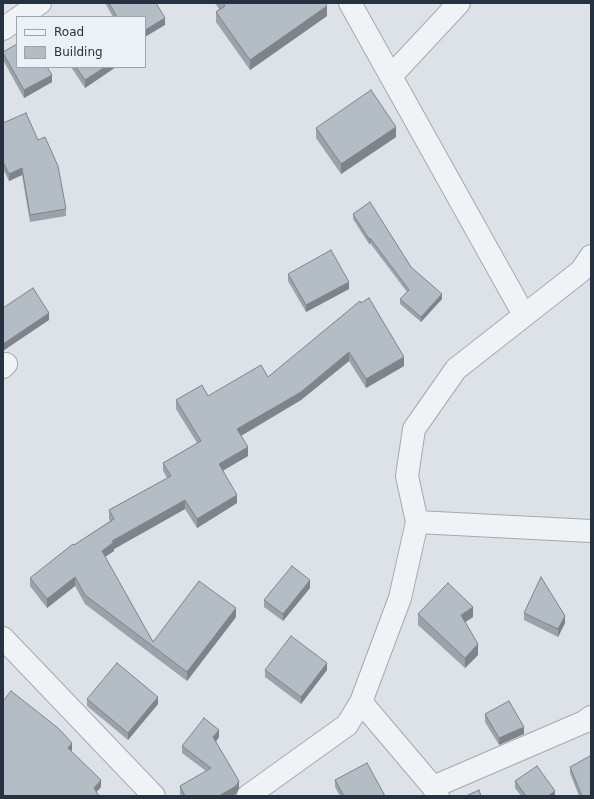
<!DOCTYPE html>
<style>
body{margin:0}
#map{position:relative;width:594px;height:799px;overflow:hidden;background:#dde2e8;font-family:"DejaVu Sans",sans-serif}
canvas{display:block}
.frame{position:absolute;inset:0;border:4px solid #26323f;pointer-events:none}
.legend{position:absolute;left:16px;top:16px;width:130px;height:52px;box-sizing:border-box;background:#ecf1f5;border:1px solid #9da5ac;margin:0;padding:5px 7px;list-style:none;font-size:12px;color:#26323f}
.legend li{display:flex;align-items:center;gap:8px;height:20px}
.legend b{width:20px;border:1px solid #9da5ac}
</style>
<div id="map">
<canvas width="594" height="799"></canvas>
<div class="frame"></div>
<ul class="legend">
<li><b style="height:5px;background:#f0f3f6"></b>Road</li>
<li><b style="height:11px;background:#b4bcc5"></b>Building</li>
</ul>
</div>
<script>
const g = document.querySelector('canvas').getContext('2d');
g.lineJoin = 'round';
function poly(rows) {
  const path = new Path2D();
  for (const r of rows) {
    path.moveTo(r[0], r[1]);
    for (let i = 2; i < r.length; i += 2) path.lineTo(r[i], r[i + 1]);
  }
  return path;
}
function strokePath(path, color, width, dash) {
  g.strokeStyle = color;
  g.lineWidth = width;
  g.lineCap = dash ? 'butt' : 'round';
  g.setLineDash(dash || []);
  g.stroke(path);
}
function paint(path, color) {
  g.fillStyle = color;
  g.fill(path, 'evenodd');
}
const minor = poly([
 [350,3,524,315],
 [20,17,40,3],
 [3,29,17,19],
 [391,76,459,3],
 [3,367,6,364],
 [417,522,591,531],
 [3,638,154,796],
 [361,702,433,787,438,796],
 [433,787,584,722,591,717],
 [248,796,347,725,361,702,400,598,417,522,407,476,414,429,456,369,581,271,591,256]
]);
strokePath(minor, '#a2aab2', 24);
strokePath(minor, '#f0f3f6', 22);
paint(poly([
 [105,3,156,3,165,25,145,17,113,17],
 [215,3,325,3,327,16,250,70,216,22,216,12,219,9],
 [3,52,52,82,24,98,3,60],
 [71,67,116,67,85,88],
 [3,123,66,209,66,216,30,222,22,175,9,181,3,169],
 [316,128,396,137,341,174,316,138],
 [353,214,411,267,442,299,421,322,400,304,400,299,407,292,370,243,369,244,353,219],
 [288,274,349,289,306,312,288,281],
 [360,301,404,366,366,388,349,361,301,400,241,436,248,456,223,470,237,503,197,528,185,509,114,549,114,551,105,557,153,642,236,617,187,681,85,604,75,586,47,608,30,586,30,578,74,545,110,521,109,519,109,510,167,478,163,471,163,463,197,443,176,409,176,400,208,396,268,377],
 [310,588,283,621,264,607,264,600],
 [524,613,565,623,558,637,524,620],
 [418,614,473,617,465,622,478,655,465,668,418,625],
 [265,670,327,670,301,704,265,677],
 [87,699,158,704,128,740,87,706],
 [485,714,524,734,499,745,485,722],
 [219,737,216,742,239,788,236,794,232,796,181,796,180,794,180,786,206,771,182,753,182,746],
 [570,767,591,796,579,796,570,773],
 [335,780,385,796,340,796,335,787],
 [515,781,555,796,521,796,515,788]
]), '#9ba2a9');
paint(poly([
 [327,6,327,16,250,70,250,60],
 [165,18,165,25,145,37,145,30],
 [105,67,116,67,85,88,85,80],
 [52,75,52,82,24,98,24,90],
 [396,127,396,137,341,174,341,164],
 [22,168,22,175,9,181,9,174],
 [370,238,370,243,369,244,369,239],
 [349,282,349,289,306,312,306,305],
 [442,294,442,299,421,322,421,317],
 [49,313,49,320,3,351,3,344],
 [349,352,349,361,301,400,237,438,237,429],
 [404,357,404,366,366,388,366,379],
 [248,447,248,456,219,473,219,464],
 [237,495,237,503,197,528,197,519],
 [185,500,185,509,114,549,114,551,102,559,102,551,112,541],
 [75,577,75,586,47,608,47,599],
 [310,580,310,588,283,621,283,614],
 [473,607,473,617,461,625,461,615],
 [236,608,236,617,187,681,187,672],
 [565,616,565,623,558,637,558,629],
 [478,644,478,655,465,668,465,658],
 [327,663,327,670,301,704,301,697],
 [158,697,158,704,128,740,128,733],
 [524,727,524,734,499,745,499,738],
 [219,730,219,737,213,745,213,737],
 [72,743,72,750,68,755,68,748],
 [101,780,101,787,94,795,94,788],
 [239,781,239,788,236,794,232,796,219,796],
 [555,791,555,796,548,796]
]), '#7e848a');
const building = poly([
 [109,3,156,3,165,18,145,30,145,17,117,17,109,3],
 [223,3,325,3,327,6,250,60,216,12,225,6,223,3],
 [17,44,17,67,47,67,52,75,24,90,3,53,3,52,17,44],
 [76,67,105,67,85,80,76,67],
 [371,90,396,127,341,164,316,128,371,90],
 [26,113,38,140,45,137,58,166,66,209,30,215,22,168,9,174,3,162,3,123,26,113],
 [370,202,411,267,442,294,421,317,400,299,409,290,370,238,369,239,353,214,370,202],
 [331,250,349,282,306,305,288,274,331,250],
 [33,288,49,313,3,344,3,308,33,288],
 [369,298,404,357,366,379,349,352,301,392,237,429,248,447,219,464,237,495,197,519,185,500,112,541,114,542,102,551,153,642,199,581,236,608,187,672,85,595,75,577,47,599,30,578,73,544,74,545,114,519,109,510,171,476,163,463,201,441,176,400,202,385,208,396,261,365,268,377,360,301,361,303,369,298],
 [292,566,310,580,283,614,264,600,292,566],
 [541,577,565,616,558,629,524,613,541,577],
 [448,583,473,607,461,615,478,644,465,658,418,614,448,583],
 [291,636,327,663,301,697,265,670,291,636],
 [117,663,158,697,128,733,87,699,117,663],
 [11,691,58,728,72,743,68,748,101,780,94,788,99,796,3,796,3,701,11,691],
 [509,701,524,727,499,738,485,714,509,701],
 [204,718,219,730,213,737,239,781,236,786,219,796,185,796,180,786,211,768,182,746,204,718],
 [590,756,591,758,591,796,582,796,570,767,590,756],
 [367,763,385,796,344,796,335,780,367,763],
 [537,766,555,791,548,796,526,796,515,781,537,766],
 [479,790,481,796,466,796,479,790]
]);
paint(building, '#b4bcc5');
strokePath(building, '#7e848a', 1);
</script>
